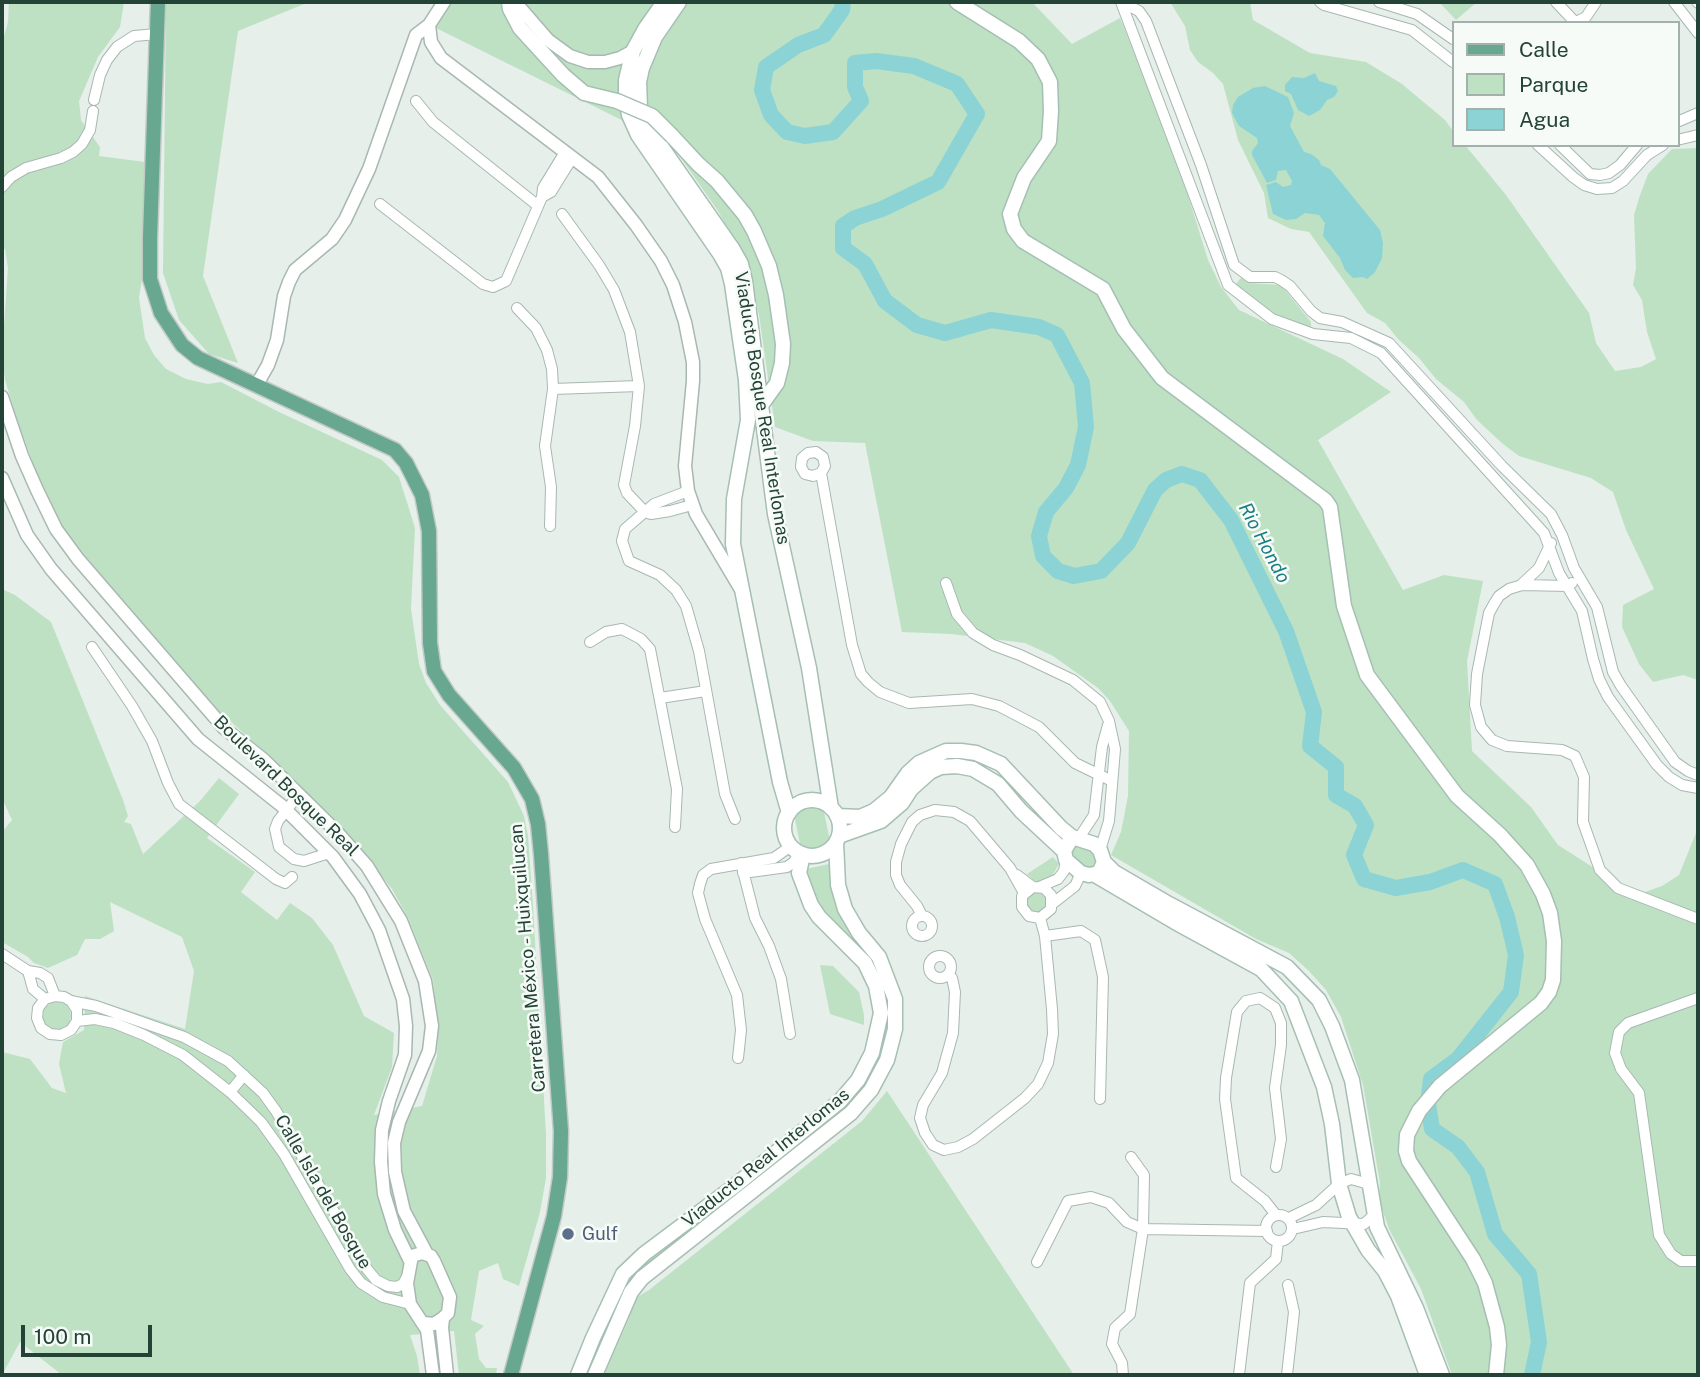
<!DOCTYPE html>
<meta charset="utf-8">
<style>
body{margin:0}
#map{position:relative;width:1700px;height:1377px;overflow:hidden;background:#e6efea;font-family:"Public Sans",sans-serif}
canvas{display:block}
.frame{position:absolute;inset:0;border:4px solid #234337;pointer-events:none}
.legend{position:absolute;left:1452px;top:21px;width:228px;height:126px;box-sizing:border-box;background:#f7fbf8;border:2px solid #a2b1ab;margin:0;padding:9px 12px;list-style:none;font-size:21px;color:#234337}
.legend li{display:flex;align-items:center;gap:14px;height:35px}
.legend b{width:35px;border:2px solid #a2b1ab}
.scale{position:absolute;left:21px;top:1325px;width:131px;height:32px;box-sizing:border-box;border:4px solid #234337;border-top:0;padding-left:9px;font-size:21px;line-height:24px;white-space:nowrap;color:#234337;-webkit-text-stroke:5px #f7fbf8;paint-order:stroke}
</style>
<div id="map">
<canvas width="1700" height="1377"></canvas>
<div class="frame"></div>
<ul class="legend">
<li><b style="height:9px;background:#68a790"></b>Calle</li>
<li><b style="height:19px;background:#bee1c3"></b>Parque</li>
<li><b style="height:19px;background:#8cd3d6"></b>Agua</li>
</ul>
<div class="scale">100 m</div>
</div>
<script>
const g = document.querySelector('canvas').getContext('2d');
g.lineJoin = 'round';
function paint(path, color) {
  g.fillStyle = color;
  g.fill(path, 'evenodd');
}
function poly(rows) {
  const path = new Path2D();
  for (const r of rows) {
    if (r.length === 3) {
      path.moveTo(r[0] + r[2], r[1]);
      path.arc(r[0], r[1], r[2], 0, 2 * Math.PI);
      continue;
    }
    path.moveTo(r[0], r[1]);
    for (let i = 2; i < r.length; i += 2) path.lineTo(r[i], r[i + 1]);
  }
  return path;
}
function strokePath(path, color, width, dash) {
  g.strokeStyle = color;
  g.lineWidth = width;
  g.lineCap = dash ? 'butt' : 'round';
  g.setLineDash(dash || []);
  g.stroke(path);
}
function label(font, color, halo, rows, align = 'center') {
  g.font = font + ' "Public Sans",sans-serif';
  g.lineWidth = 5;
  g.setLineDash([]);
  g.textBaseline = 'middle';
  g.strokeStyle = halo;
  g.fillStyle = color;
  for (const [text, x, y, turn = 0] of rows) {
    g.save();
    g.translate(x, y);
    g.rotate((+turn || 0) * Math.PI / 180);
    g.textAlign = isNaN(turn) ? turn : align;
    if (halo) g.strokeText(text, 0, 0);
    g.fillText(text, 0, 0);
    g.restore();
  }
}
paint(poly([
 [9,2,124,2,120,27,98,57,79,101,81,120,100,147,99,156,145,162,142,278,139,298,145,338,154,355,166,369,186,379,208,384,221,382,279,412,382,460,399,477,415,528,411,609,419,664,426,683,440,705,508,782,524,816,528,836,533,906,546,1135,546,1178,540,1212,519,1286,503,1279,498,1263,479,1271,471,1320,484,1326,475,1334,479,1359,486,1368,497,1368,496,1375,459,1375,454,1331,410,1335,417,1356,420,1375,62,1375,20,1342,2,1375,2,1052,30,1059,52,1088,66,1093,59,1064,63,1042,84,1030,85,996,185,1029,194,971,182,937,110,902,114,931,100,939,85,939,77,955,48,968,34,963,28,957,2,942,2,832,12,820,2,798,2,589,15,595,51,622,123,800,128,816,124,822,131,824,143,854,200,801,219,778,239,794,207,838,255,872,241,892,277,920,290,903,312,918,333,945,364,1016,394,1033,392,1067,374,1115,422,1106,437,1056,438,1025,433,980,408,918,392,889,340,826,268,755,211,704,81,554,62,528,42,489,16,416,5,380,2,354,8,268,5,249,2,248,2,43,8,22],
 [166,2,309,2,238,31,203,276,238,363,209,354,179,320,163,273],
 [447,2,1032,2,1072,44,1120,18,1175,153,1208,260,1221,287,1239,310,1343,359,1391,392,1318,440,1403,590,1444,575,1483,581,1467,661,1472,751,1531,807,1558,845,1627,889,1645,892,1662,886,1679,875,1698,828,1698,1375,1452,1375,1421,1289,1389,1229,1379,1200,1380,1183,1363,1085,1341,1017,1326,990,1309,971,1289,953,1256,939,1111,855,1121,832,1128,796,1129,731,1110,701,1098,688,1053,656,1025,643,951,634,902,632,865,443,813,441,775,427,759,315,746,262,718,211,672,145,436,28],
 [1170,2,1250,2,1253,20,1310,53,1366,62,1402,84,1445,120,1453,131,1453,145,1465,145,1506,195,1589,313,1596,343,1615,371,1641,367,1656,359,1647,332,1642,300,1633,285,1636,268,1634,215,1639,198,1648,174,1672,149,1698,148,1698,680,1683,675,1653,682,1639,664,1622,627,1623,605,1654,589,1626,530,1613,492,1591,478,1519,456,1503,444,1477,420,1464,402,1436,379,1419,358,1398,339,1385,323,1367,313,1309,232,1291,229,1268,218,1264,193,1238,140,1223,84,1213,73,1198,62,1190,50,1185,26],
 [1439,2,1477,2,1456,20],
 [1241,278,1249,283,1281,285,1311,322,1311,327,1305,328,1279,317,1235,285],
 [810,806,820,809,824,812,829,836,829,841,823,850,812,852,803,848,800,844,795,819,800,810],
 [1078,844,1095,852,1097,866,1089,869,1072,860,1069,847],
 [1053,857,1059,864,1051,878,1036,882,1027,874],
 [829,864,832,884,886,983,892,1013,883,1056,867,1085,849,1106,639,1272,607,1332,604,1332,603,1330,630,1277,650,1257,738,1191,846,1104,873,1069,887,1026,887,999,872,961,826,915,811,888,806,869],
 [1037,902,11],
 [820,965,833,966,859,992,864,1015,864,1025,830,1014],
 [57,1016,14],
 [887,1091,1074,1375,604,1375,629,1319,634,1299,649,1290,862,1121]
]), '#bee1c3');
paint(poly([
 [1315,73,1319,81,1336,86,1338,91,1334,97,1327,100,1320,110,1309,116,1298,110,1291,94,1285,91,1285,85,1292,77,1304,78],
 [1265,86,1288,97,1294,113,1290,126,1304,152,1311,154,1319,160,1321,165,1330,169,1380,230,1383,243,1382,258,1375,272,1367,279,1363,277,1353,278,1345,270,1340,258,1323,236,1325,223,1319,215,1305,213,1296,219,1286,220,1273,214,1266,185,1276,182,1283,187,1291,185,1292,181,1286,170,1278,171,1276,180,1267,183,1252,155,1252,151,1258,143,1257,138,1239,126,1232,113,1233,105,1238,97,1253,88]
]), '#8cd3d6');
strokePath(poly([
 [843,2,842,10,824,35,798,45,766,67,762,90,771,115,787,132,805,136,833,132,861,101,855,87,855,63,876,61,914,66,957,84,977,114,938,182,882,209,855,218,843,226,843,248,865,264,885,301,917,325,945,333,991,320,1039,327,1057,335,1082,383,1086,427,1078,465,1066,488,1046,512,1039,536,1043,556,1058,571,1074,576,1101,571,1128,543,1155,490,1166,480,1182,474,1200,480,1231,520,1286,631,1314,712,1310,746,1336,767,1336,795,1355,806,1366,825,1354,855,1364,879,1396,888,1430,882,1463,870,1495,884,1507,917,1516,955,1511,992,1458,1059,1431,1079,1428,1104,1432,1129,1458,1147,1477,1172,1495,1234,1529,1274,1539,1342,1532,1375]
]), '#8cd3d6', 16);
const minor = poly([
 [1121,2,1228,285,1272,319,1313,334,1351,338,1381,353,1544,533,1559,573,1582,611,1593,659,1599,679,1608,697,1657,765,1669,777,1682,785,1698,788],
 [1121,2,1139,11,1146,21,1201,165,1234,265,1250,277,1275,277,1281,280,1290,286,1311,311,1320,318,1342,322,1389,343,1502,466,1551,514,1562,535,1574,568,1597,607,1613,672,1621,686,1675,762,1688,771,1698,775],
 [1320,2,1324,5,1412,30,1453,62],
 [1379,2,1417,14,1453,39],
 [1556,2,1574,21,1578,21,1586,17,1596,2],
 [1674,2,1698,33],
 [1697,2,1698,3],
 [94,100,100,75,107,60,117,47,134,36,158,34],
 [416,101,433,122,537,205],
 [1677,122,1698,113],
 [1677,140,1698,135],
 [1538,145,1573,177,1584,185,1597,189,1612,188,1623,181,1647,155,1663,145],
 [1560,145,1590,174,1600,175,1609,173,1620,165,1637,145],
 [2,187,11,177,26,168,61,158,73,152,82,144,90,130,93,111],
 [542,197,551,192,572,158],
 [380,204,483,284,493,287,506,281,542,197,543,188,565,152],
 [562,214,599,265,614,290,630,332,639,386,635,426,624,485,627,493,645,512,651,514,670,511,692,505],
 [517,308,536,328,547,350,552,369,553,389,639,386],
 [821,473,813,476,805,474,801,467,802,458,808,453,816,452,823,457,825,466,821,473,852,645,861,674,868,682,880,692,909,703,972,699,999,706,1039,727,1075,763,1112,781],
 [688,491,654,504,625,529,622,541,629,561,660,575,676,590,686,606,699,651,725,794,735,819],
 [550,526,551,487,545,446,553,389],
 [946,583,957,614,973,633,993,645,1020,655,1073,680,1100,702,1109,721,1115,749,1109,821,1100,850],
 [1572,583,1568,586,1522,585,1509,589,1499,596,1494,604,1489,613,1477,674,1475,705,1481,727,1492,740,1507,746,1562,750,1575,756,1584,777,1583,822,1600,870,1618,888,1698,919],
 [1522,584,1539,568,1551,543],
 [590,642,606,632,622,629,641,639,650,649,677,789,675,827],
 [92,647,132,706,152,741,168,783,179,804,276,879,285,883,292,877],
 [660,698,706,691],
 [299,794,278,821,275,829,279,847,294,859,304,861,329,853],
 [1079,838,1094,815,1102,747,1108,725],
 [741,863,755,918,769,946,781,979,790,1034],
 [743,873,787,867,794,862,799,853],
 [1017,875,1033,887,1044,888,1051,895,1051,909,1040,918,1029,916,1022,907,1022,896,1033,887],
 [1039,887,1058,879,1064,871,1066,860],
 [1052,904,1075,886,1081,873],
 [922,916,917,906,900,885,896,875,896,862,901,844,912,822,920,815,935,810,954,812,970,821,1010,868,1024,893],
 [922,926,10],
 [1045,936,1081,931,1095,940,1103,977,1100,1099],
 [2,954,28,971,40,973,48,978,55,996],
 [940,967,11],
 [28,971,33,989,45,999],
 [947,975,952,978,955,992,953,1033,942,1073,923,1105,920,1118,925,1133,933,1145,944,1150,958,1147,973,1139,1025,1098,1038,1084,1048,1063,1053,1034,1052,1009,1045,936,1040,918],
 [1698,998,1628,1023,1619,1032,1615,1053,1621,1069,1639,1093,1659,1235,1671,1254,1681,1261,1698,1261],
 [71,1001,77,1010,77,1021,71,1030,61,1035,50,1034,41,1028,37,1018,38,1008,45,999,55,996,64,997,71,1001,96,1006,184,1037,228,1061,263,1093,276,1111,367,1269,376,1280,388,1286,397,1287,403,1284,408,1275],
 [77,1021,95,1019,114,1023,144,1035,183,1055,230,1092,261,1122,284,1154,350,1269,361,1283,383,1297,410,1304],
 [738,1058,741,1030,737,995,705,919,698,893,700,884,703,875,711,869,774,858,791,846],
 [230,1092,244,1075],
 [1276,1167,1281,1139,1275,1088,1281,1045,1281,1023,1275,1008,1260,998,1246,1001,1237,1012,1226,1078,1225,1099,1236,1178,1265,1201,1276,1215],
 [1279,1228,13],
 [1289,1218,1316,1205,1339,1184,1351,1179,1369,1184],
 [1293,1229,1323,1222,1364,1224,1374,1215],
 [1037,1262,1068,1201,1091,1197,1109,1203,1127,1222,1143,1229,1267,1231],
 [1123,1375,1122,1363,1112,1344,1115,1328,1130,1314,1143,1229,1144,1175,1131,1157],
 [1239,1375,1250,1283,1276,1259,1278,1241],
 [1287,1375,1294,1312,1288,1285]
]);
const tertiary = poly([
 [444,2,429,25,431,42,441,58,598,177,636,225,661,261,673,285,685,322,693,362,693,381,685,466,688,491,696,514,740,588],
 [515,2,548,40,570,56,588,62,605,62,620,58,633,51],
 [256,386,268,365,277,340,284,296,289,282,295,270,332,239,345,220,369,169,416,35,429,25],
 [2,397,22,456,37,490,56,529,78,559,224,728,264,760,336,831,367,866,401,921,425,981,432,1026,429,1051,399,1122,394,1143,395,1172,404,1211,427,1254],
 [2,478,27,535,51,569,198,739,282,806,333,857,360,894,379,930,403,999,406,1026,405,1055,389,1101,382,1130,381,1162,384,1194,395,1230,410,1261],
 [443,1318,442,1328,447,1375],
 [424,1323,434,1324,443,1318,448,1313,450,1297,434,1261,431,1256,422,1253,412,1256,407,1283,410,1304,427,1330,433,1375]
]);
const secondary = poly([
 [509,2,510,9,520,28,563,75],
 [664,2,645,29,633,51,626,80,626,99,629,115,638,135,720,254,728,268,732,284,746,380,748,420,734,499,733,544,780,782,789,813],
 [679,2,655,37,642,68,639,82,640,107,649,129,732,248,741,264,745,281,775,514,809,668,831,808],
 [957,2,1019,41,1038,59,1050,82,1051,111,1049,141,1024,178,1010,214,1014,229,1023,241,1103,289,1124,329,1162,378,1325,500,1330,507,1344,606,1367,675,1457,796,1500,835,1527,865,1543,894,1550,913,1554,941,1553,980,1549,992,1541,1003,1440,1086,1419,1111,1407,1135,1406,1151,1409,1161,1473,1259,1485,1283,1497,1327,1499,1345,1496,1375],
 [672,136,698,164,717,181,745,215,754,231,769,266,776,295,783,344,782,363,777,383,762,404],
 [812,828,28],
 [837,816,860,817,874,811,891,797,908,773,919,763,946,751,961,751,976,753,1001,764,1061,828,1072,837,1094,844,1100,850,1104,862,1099,873,1089,875,1081,873,1066,860,1064,851,1072,837],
 [839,836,881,821,902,803,911,789,930,772,941,767,957,766,973,769,998,784,1021,811,1064,851],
 [1104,862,1114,872,1169,904,1287,967,1319,1000,1332,1026,1352,1080,1377,1227,1416,1308,1442,1375],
 [1095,875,1175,922,1261,969,1291,1001,1324,1087,1332,1124,1339,1184,1349,1217,1368,1250,1385,1271,1398,1296,1427,1375],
 [578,1375,593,1338,623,1274,644,1254,732,1188,840,1101,858,1080,872,1053,881,1013,876,986,865,963,819,917,811,905,799,873,803,854],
 [595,1375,631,1292,642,1278,851,1113,871,1090,887,1060,895,1029,895,999,879,957,859,933,845,909,838,885,836,842]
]);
const primary = poly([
 [158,2,150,237,150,279,161,313,182,345,198,358,395,450,406,463,422,495,429,531,430,643,434,671,449,695,514,768,532,799,538,824,541,854,561,1131,560,1177,554,1216,511,1375]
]);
strokePath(minor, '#a8b8b1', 12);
strokePath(tertiary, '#a8b8b1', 15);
strokePath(secondary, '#a6bfb3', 17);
strokePath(primary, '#c1cac7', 17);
strokePath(minor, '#fff', 10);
strokePath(tertiary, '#fff', 12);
strokePath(secondary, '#fff', 14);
strokePath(primary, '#68a790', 14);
const secondaryBridge = poly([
 [563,75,584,93,617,101,652,116,672,136]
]);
strokePath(secondaryBridge, '#a6bfb3', 17, []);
strokePath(secondaryBridge, '#fff', 14);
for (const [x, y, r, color] of [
 [568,1234,7,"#5c6f8a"]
]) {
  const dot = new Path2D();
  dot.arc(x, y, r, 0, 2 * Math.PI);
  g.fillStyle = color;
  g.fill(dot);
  strokePath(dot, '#f7fbf8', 2.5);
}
label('18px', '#234337', '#f7fbf8', [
 ["Viaducto Bosque Real Interlomas",762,408,81],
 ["Boulevard Bosque Real",286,786,44],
 ["Carretera México - Huixquilucan",528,958,-95],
 ["Viaducto Real Interlomas",766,1158,-39],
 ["Calle Isla del Bosque",323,1192,60]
]);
label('18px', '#4e5e75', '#f7fbf8', [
 ["Gulf",582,1234]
], 'left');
label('italic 19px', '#197e83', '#f7fbf8', [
 ["Rio Hondo",1264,543,62]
]);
</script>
